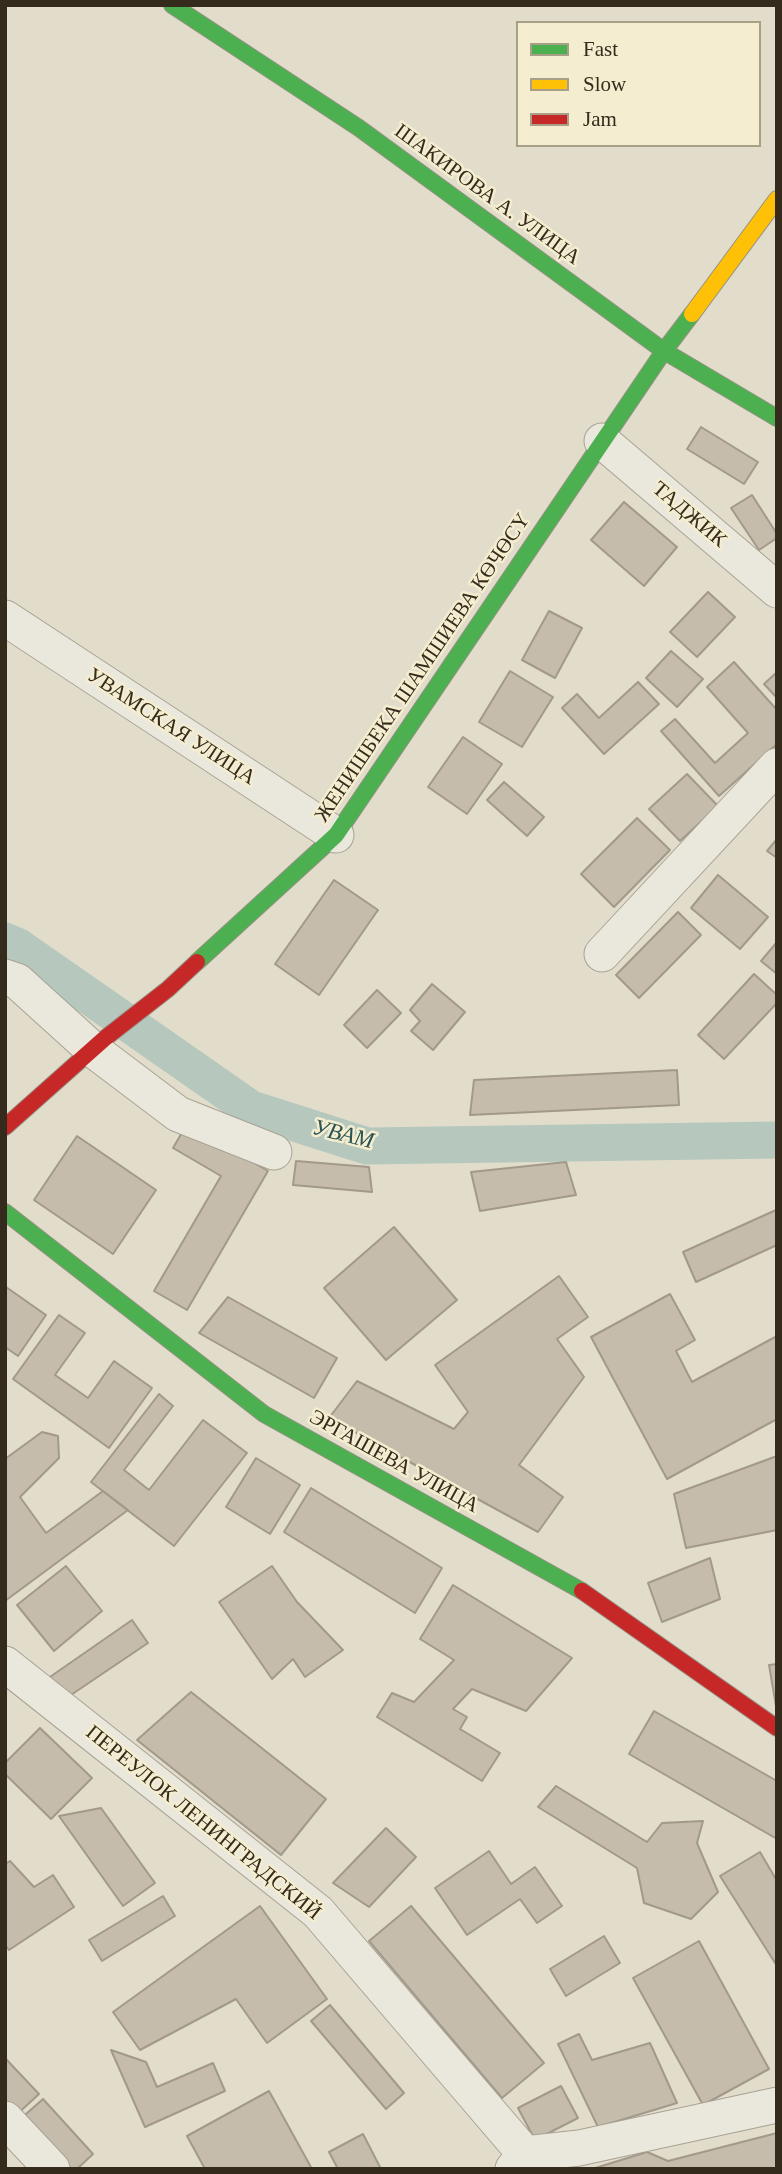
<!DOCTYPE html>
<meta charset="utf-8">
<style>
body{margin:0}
#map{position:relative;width:782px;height:2174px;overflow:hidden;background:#e2ddca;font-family:"Times New Roman",serif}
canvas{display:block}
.frame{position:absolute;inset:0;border:7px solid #352b1d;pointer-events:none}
.legend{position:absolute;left:516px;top:21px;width:245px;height:126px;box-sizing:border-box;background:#f4edcf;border:2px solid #a89f88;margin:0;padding:9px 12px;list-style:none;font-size:21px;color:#352b1d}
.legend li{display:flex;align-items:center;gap:14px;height:35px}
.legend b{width:35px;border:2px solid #a89f88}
</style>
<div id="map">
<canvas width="782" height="2174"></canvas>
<div class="frame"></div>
<ul class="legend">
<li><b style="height:9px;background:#4caf50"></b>Fast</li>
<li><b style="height:9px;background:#ffc107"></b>Slow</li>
<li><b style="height:9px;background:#c62828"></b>Jam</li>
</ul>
</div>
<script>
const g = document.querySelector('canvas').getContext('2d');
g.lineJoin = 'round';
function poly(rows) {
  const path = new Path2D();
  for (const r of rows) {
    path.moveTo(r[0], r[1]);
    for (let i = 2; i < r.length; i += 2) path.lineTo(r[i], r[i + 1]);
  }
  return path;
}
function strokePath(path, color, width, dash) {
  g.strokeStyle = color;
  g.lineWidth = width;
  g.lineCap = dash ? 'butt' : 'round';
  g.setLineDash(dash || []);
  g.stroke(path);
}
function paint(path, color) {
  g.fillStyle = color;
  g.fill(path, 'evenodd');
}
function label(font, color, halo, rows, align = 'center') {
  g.font = font + ' "Times New Roman",serif';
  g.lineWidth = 5;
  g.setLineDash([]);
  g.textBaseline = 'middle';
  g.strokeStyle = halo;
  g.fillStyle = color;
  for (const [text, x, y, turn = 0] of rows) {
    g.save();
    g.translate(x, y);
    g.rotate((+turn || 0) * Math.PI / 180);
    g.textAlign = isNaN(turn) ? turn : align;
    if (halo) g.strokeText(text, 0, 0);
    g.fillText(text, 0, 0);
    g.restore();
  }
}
strokePath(poly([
 [5,941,17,946,251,1109,367,1146,777,1140]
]), '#b6c8be', 37);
const building = poly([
 [701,427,758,462,744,484,687,449,701,427],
 [752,495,777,534,777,538,759,550,731,508,752,495],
 [624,502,677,547,644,586,591,540,624,502],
 [708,592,735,617,697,657,670,632,708,592],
 [549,611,582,628,555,678,522,660,549,611],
 [671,651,703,679,677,707,646,678,671,651],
 [734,662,777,710,777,744,719,796,661,731,675,719,715,763,748,733,707,687,734,662],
 [510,671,553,697,522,747,479,722,510,671],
 [777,672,777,698,764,684,777,672],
 [638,682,659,704,604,754,562,708,577,694,599,718,638,682],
 [463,737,502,764,467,814,428,787,463,737],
 [687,774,718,806,680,841,649,809,687,774],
 [504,782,544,817,527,836,487,800,504,782],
 [637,818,670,850,614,907,581,874,637,818],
 [777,839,777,858,767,851,777,839],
 [718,875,768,917,740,949,691,908,718,875],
 [334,880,378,910,319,995,275,964,334,880],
 [678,912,701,935,639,998,616,975,678,912],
 [777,942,777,974,761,961,777,942],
 [754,974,777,995,777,1003,724,1059,698,1035,754,974],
 [432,984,465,1012,433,1050,411,1031,420,1021,410,1010,432,984],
 [377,990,401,1013,367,1048,344,1025,377,990],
 [677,1070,679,1105,470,1115,474,1080,677,1070],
 [187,1124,268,1171,187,1310,154,1291,221,1176,173,1148,187,1124],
 [77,1136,156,1190,113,1254,34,1200,77,1136],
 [296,1161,369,1167,372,1192,293,1185,296,1161],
 [566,1162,576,1195,480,1211,471,1172,566,1162],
 [776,1210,777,1245,696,1282,683,1252,776,1210],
 [394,1227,457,1300,386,1360,324,1288,394,1227],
 [559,1276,588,1317,557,1339,584,1377,519,1465,563,1497,538,1532,329,1418,357,1381,454,1429,468,1412,435,1365,559,1276],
 [6,1287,46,1315,18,1356,5,1347,6,1287],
 [670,1294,695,1340,676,1351,692,1382,777,1336,777,1419,667,1479,591,1337,670,1294],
 [228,1297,337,1358,314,1398,199,1333,228,1297],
 [59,1315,85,1333,55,1375,88,1398,114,1361,152,1388,109,1448,13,1379,59,1315],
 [159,1394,173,1406,124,1470,149,1490,203,1420,247,1453,174,1546,91,1482,159,1394],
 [42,1432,58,1436,59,1458,20,1497,46,1533,103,1491,128,1510,5,1601,5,1459,42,1432],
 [777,1456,777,1530,686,1548,674,1494,777,1456],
 [256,1458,300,1485,270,1534,226,1507,256,1458],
 [311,1488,442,1568,415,1613,284,1532,311,1488],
 [710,1558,720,1599,662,1622,648,1583,710,1558],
 [66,1566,102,1611,54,1651,17,1605,66,1566],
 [272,1566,297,1602,343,1650,305,1677,293,1659,272,1679,219,1602,272,1566],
 [453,1585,572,1658,526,1711,472,1689,453,1709,467,1717,460,1729,500,1753,482,1781,377,1717,392,1693,414,1702,454,1660,420,1639,453,1585],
 [132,1620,148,1643,62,1701,47,1679,132,1620],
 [777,1664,777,1706,776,1706,769,1665,777,1664],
 [191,1692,326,1799,281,1855,137,1740,191,1692],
 [654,1711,777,1781,777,1839,629,1754,654,1711],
 [40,1728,92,1778,51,1819,5,1774,5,1763,40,1728],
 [556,1786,647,1842,662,1823,703,1821,697,1843,718,1892,691,1919,644,1903,637,1868,538,1807,556,1786],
 [101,1808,155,1883,123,1906,59,1816,101,1808],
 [386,1828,416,1857,369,1907,333,1883,386,1828],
 [489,1851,511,1884,535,1867,562,1906,537,1923,520,1899,467,1935,435,1888,489,1851],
 [760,1852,777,1881,777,1966,720,1876,760,1852],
 [10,1861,34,1887,53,1875,74,1907,9,1950,5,1945,5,1864,10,1861],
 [163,1896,175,1916,102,1961,89,1940,163,1896],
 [260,1906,327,1999,267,2043,236,1999,140,2050,113,2012,260,1906],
 [411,1906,544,2063,502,2098,369,1941,411,1906],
 [604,1936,620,1963,566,1996,550,1969,604,1936],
 [699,1941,769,2069,703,2105,633,1978,699,1941],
 [330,2005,404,2093,386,2109,311,2021,330,2005],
 [579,2034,592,2060,650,2043,677,2103,598,2127,558,2044,579,2034],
 [111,2050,146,2062,157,2087,213,2063,225,2091,145,2127,111,2050],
 [5,2058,39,2094,13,2118,5,2110,5,2058],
 [561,2086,578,2118,535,2140,518,2108,561,2086],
 [269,2091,312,2169,205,2169,187,2136,269,2091],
 [43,2099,93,2154,77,2169,60,2169,17,2122,43,2099],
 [777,2133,777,2169,592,2169,647,2152,668,2161,777,2133],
 [363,2134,381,2169,338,2169,329,2152,363,2134]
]);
paint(building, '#c6bcab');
strokePath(building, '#a2998a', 2);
const street = poly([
 [602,441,777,590],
 [5,618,336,835],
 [602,954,777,766],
 [5,977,17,981,92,1049,178,1114,274,1152],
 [5,1664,318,1912,525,2154],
 [5,2119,52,2169],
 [513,2169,525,2154,579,2148,777,2105]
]);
const fast = poly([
 [172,5,359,128,664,351,777,418],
 [197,962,336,835,664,351,692,314],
 [5,1212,264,1414,582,1591]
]);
const slow = poly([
 [692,314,777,199]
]);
const jam = poly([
 [5,1127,104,1039,168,989,197,962],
 [582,1591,777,1728]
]);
strokePath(street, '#a7a294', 37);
strokePath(fast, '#979184', 18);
strokePath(slow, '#979184', 18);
strokePath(jam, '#979184', 18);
strokePath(street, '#eae7dc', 35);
strokePath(fast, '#4caf50', 16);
strokePath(slow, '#ffc107', 16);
strokePath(jam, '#c62828', 16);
label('21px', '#352b1d', '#f4edcf', [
 ["ШАКИРОВА А. УЛИЦА",487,195,36],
 ["ТАДЖИК",689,515,40],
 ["ЖЕНИШБЕКА ШАМШИЕВА КӨЧӨСҮ",423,668,-56],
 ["УВАМСКАЯ УЛИЦА",171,727,33],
 ["ЭРГАШЕВА УЛИЦА",394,1462,29],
 ["ПЕРЕУЛОК ЛЕНИНГРАДСКИЙ",203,1823,39]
]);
label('italic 23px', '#2c5455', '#f4edcf', [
 ["УВАМ",343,1135,14]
]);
</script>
